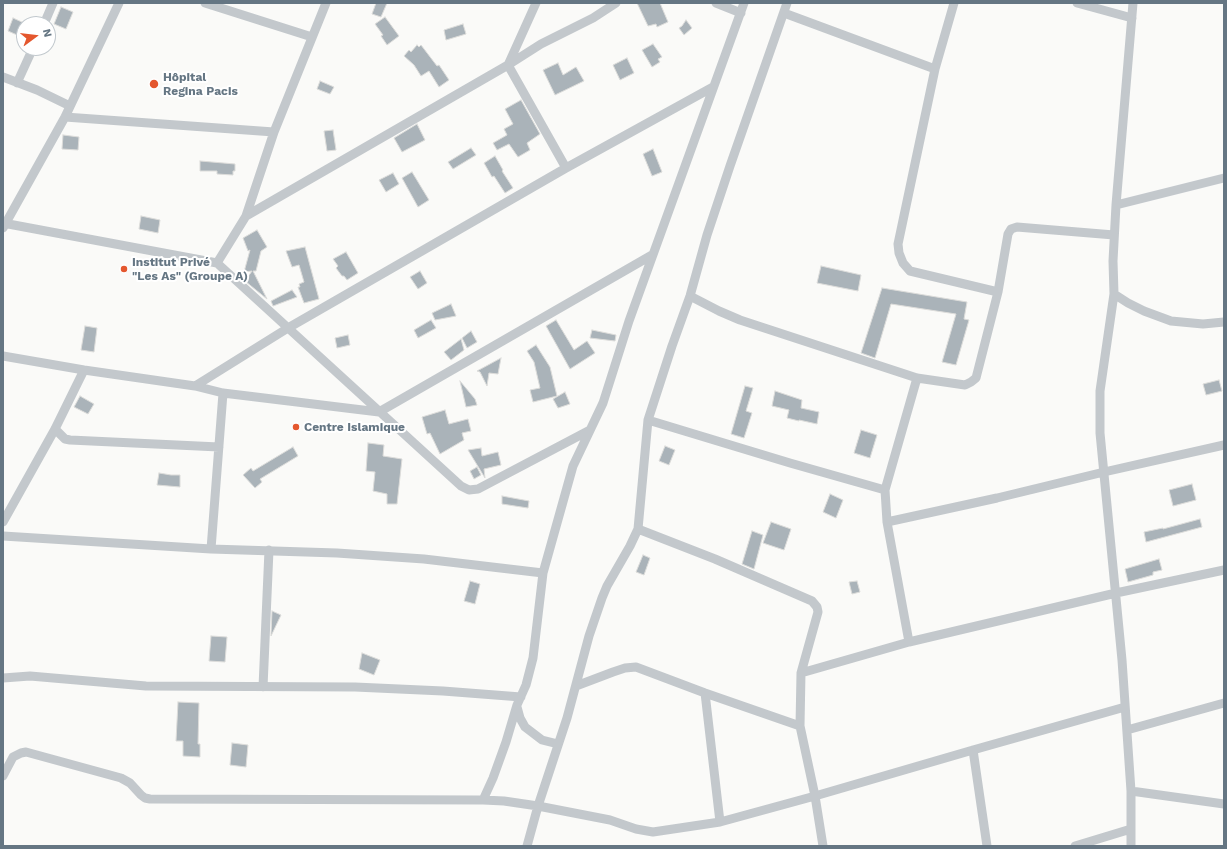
<!DOCTYPE html>
<meta charset="utf-8">
<style>
body{margin:0}
#map{position:relative;width:1227px;height:849px;overflow:hidden;background:#fafaf8;font-family:"Work Sans",sans-serif}
canvas{display:block}
.frame{position:absolute;inset:0;border:4px solid #657683;pointer-events:none}
.north{position:absolute;left:16px;top:16px;width:40px;height:40px;box-sizing:border-box;background:#fff;border:1px solid #c1c8cd;border-radius:50%;rotate:75deg;font-size:11px;font-weight:700;line-height:16px;text-align:center;color:#657683}
.north::after{content:'';display:block;margin:auto;width:14px;height:18px;background:#e4572e;clip-path:polygon(50% 0,100% 100%,50% 72%,0 100%)}
</style>
<div id="map">
<canvas width="1227" height="849"></canvas>
<div class="frame"></div>
<div class="north">N</div>
</div>
<script>
const g = document.querySelector('canvas').getContext('2d');
g.lineJoin = 'round';
function paint(path, color) {
  g.fillStyle = color;
  g.fill(path, 'evenodd');
}
function poly(rows) {
  const path = new Path2D();
  for (const r of rows) {
    path.moveTo(r[0], r[1]);
    for (let i = 2; i < r.length; i += 2) path.lineTo(r[i], r[i + 1]);
  }
  return path;
}
function strokePath(path, color, width, dash) {
  g.strokeStyle = color;
  g.lineWidth = width;
  g.lineCap = dash ? 'butt' : 'round';
  g.setLineDash(dash || []);
  g.stroke(path);
}
function label(font, color, halo, rows, align = 'center') {
  g.font = font + ' "Work Sans",sans-serif';
  g.lineWidth = 4;
  g.setLineDash([]);
  g.textBaseline = 'middle';
  g.strokeStyle = halo;
  g.fillStyle = color;
  for (const [text, x, y, turn = 0] of rows) {
    g.save();
    g.translate(x, y);
    g.rotate((+turn || 0) * Math.PI / 180);
    g.textAlign = isNaN(turn) ? turn : align;
    if (halo) g.strokeText(text, 0, 0);
    g.fillText(text, 0, 0);
    g.restore();
  }
}
const building = poly([
 [376,3,387,3,381,17,372,14,376,3],
 [637,3,660,3,668,22,657,27,656,24,648,26,637,3],
 [61,7,73,12,66,29,54,24,61,7],
 [385,17,399,36,387,45,381,36,383,35,375,24,385,17],
 [13,18,24,23,24,38,8,31,13,18],
 [686,20,692,28,684,35,679,28,682,26,686,20],
 [463,24,466,34,446,40,444,30,463,24],
 [653,44,662,57,658,59,660,62,652,67,642,50,653,44],
 [417,45,419,47,421,45,437,66,439,65,449,80,439,87,429,71,421,76,414,65,404,56,409,50,411,52,417,45],
 [627,58,634,73,620,80,613,65,627,58],
 [558,63,563,75,576,67,584,81,555,95,543,70,558,63],
 [320,81,334,87,330,94,317,89,320,81],
 [521,100,540,134,527,143,530,150,518,157,509,144,497,150,493,143,507,135,504,129,513,124,505,109,521,100],
 [417,124,425,140,402,152,394,138,417,124],
 [333,130,336,150,327,151,324,131,333,130],
 [63,135,79,137,78,150,62,149,63,135],
 [471,148,476,155,453,169,448,162,471,148],
 [653,149,662,172,652,176,643,154,653,149],
 [495,156,503,170,502,171,513,188,505,193,494,176,492,177,484,163,495,156],
 [200,161,235,164,235,171,233,171,233,175,217,174,217,171,200,171,200,161],
 [412,172,429,200,418,207,402,178,412,172],
 [393,173,399,184,386,192,379,180,393,173],
 [141,216,160,220,158,233,139,229,141,216],
 [257,230,267,247,261,251,256,271,253,271,267,299,245,281,252,271,244,272,250,250,248,251,243,238,257,230],
 [305,247,319,299,304,303,298,287,300,287,299,284,304,282,299,265,292,267,286,251,305,247],
 [346,252,358,273,347,280,344,276,342,276,336,268,338,266,333,259,346,252],
 [821,266,861,275,858,291,817,283,821,266],
 [420,271,427,283,418,289,410,277,420,271],
 [882,288,967,302,964,319,969,320,956,365,942,362,956,314,891,304,875,358,861,353,882,288],
 [292,290,297,297,273,306,271,301,292,290],
 [451,304,456,316,435,320,432,313,451,304],
 [431,320,436,328,418,338,414,330,431,320],
 [556,320,574,350,587,341,595,353,570,369,546,326,556,320],
 [85,326,97,328,94,352,81,350,85,326],
 [592,330,616,335,615,341,590,338,592,330],
 [471,331,477,342,467,348,462,338,471,331],
 [348,335,350,345,337,348,335,338,348,335],
 [461,339,464,350,451,360,444,352,461,339],
 [536,345,550,367,557,396,533,402,530,390,540,388,534,362,527,351,536,345],
 [501,358,498,374,489,373,487,386,480,372,477,371,501,358],
 [1219,380,1222,391,1206,395,1203,384,1219,380],
 [460,381,475,399,477,405,466,407,460,381],
 [745,386,753,388,746,411,752,413,744,438,731,434,745,386],
 [775,391,802,400,801,408,819,412,817,424,799,420,799,421,787,418,789,410,772,406,775,391],
 [565,392,570,404,558,408,553,399,565,392],
 [80,396,94,404,88,414,74,407,80,396],
 [445,410,449,424,468,419,471,431,462,433,464,440,440,454,430,433,427,434,422,417,445,410],
 [861,430,877,435,870,458,854,453,861,430],
 [368,443,384,445,383,456,402,459,397,504,387,504,387,494,373,491,375,472,366,471,368,443],
 [665,446,675,450,669,465,659,461,665,446],
 [293,447,298,456,260,479,262,482,255,488,243,475,251,468,253,471,293,447],
 [481,448,482,456,498,452,501,465,484,469,485,478,468,450,481,448],
 [477,467,481,475,474,479,470,471,477,467],
 [159,473,171,475,180,475,180,487,157,485,159,473],
 [1192,484,1196,500,1173,506,1169,490,1192,484],
 [830,494,843,500,836,518,823,512,830,494],
 [502,496,529,501,528,508,502,504,502,496],
 [1200,519,1202,527,1146,542,1144,532,1163,528,1163,529,1200,519],
 [771,522,791,529,784,550,763,543,771,522],
 [752,531,763,535,754,569,742,564,752,531],
 [643,555,650,558,644,575,636,572,643,555],
 [1159,559,1162,570,1153,572,1153,575,1128,582,1125,569,1159,559],
 [470,581,480,584,475,604,464,601,470,581],
 [857,581,860,592,852,594,849,582,857,581],
 [272,611,281,615,271,636,271,634,272,611],
 [211,636,227,637,225,662,209,661,211,636],
 [362,653,380,660,374,675,359,669,362,653],
 [178,702,199,703,198,744,200,744,200,757,183,756,183,741,176,741,178,702],
 [232,743,248,745,246,767,230,765,232,743]
]);
paint(building, '#aab3b9');
strokePath(building, '#dcdcda', 1);
strokePath(poly([
 [205,3,312,37],
 [326,3,274,132,246,216,217,263,461,486,469,490,478,489,590,430],
 [536,3,508,65,566,168],
 [716,3,741,13],
 [744,3,629,321,603,403,573,466,543,573,533,658,526,685,517,705,506,742,493,778,483,800,504,801,538,806,610,820,636,829,653,832,720,822,815,796,973,750,1125,707],
 [954,3,935,69,898,244,899,253,903,263,910,271,998,292],
 [1077,3,1132,18],
 [784,13,935,69],
 [44,24,53,3],
 [3,77,37,90,70,106],
 [17,83,33,48],
 [65,117,274,132],
 [1116,205,1224,178],
 [246,216,508,65,541,44,593,18,616,3],
 [3,223,217,263],
 [3,228,65,117,119,3],
 [1114,294,1128,303,1144,311,1171,321,1203,324,1224,322],
 [690,296,719,311,740,320,917,378,965,385,971,382,976,378,998,292,1008,234,1011,229,1017,227,1114,235],
 [3,356,84,370,195,386,223,393,379,412,652,255],
 [195,386,288,328,566,168,713,87],
 [648,420,790,463,885,490],
 [55,429,65,439,70,440,219,447],
 [3,522,55,429,84,370],
 [887,522,997,498,1104,472,1224,445],
 [638,529,715,559,812,601,817,607,818,612,801,673,800,726,815,796,823,846],
 [3,536,211,549,337,553,424,559,543,573],
 [211,549,223,393],
 [909,642,887,522,885,490,917,378],
 [801,673,909,642,1116,593,1224,570],
 [3,678,30,676,146,686,355,687,443,691,521,697],
 [576,686,613,672,625,668,636,667,705,693,800,726],
 [263,687,269,550],
 [705,693,720,822],
 [517,707,520,718,525,727,542,740,558,744],
 [1127,730,1224,703],
 [973,750,987,846],
 [3,776,13,757,21,753,26,752,121,778,130,783,141,795,145,798,150,799,483,800],
 [1131,791,1224,804],
 [527,846,538,806,567,718,589,636,602,598,607,586,630,546,638,529,648,420,672,346,690,296,707,235,730,166,787,3],
 [1075,846,1131,829],
 [1131,846,1131,791,1122,660,1100,433,1100,391,1114,294,1113,261,1116,205,1133,3]
]), '#c3c8cc', 9);
for (const [x, y, r, color] of [
 [154,84,5,"#e4572e"],
 [124,269,4,"#e4572e"],
 [296,427,4,"#e4572e"]
]) {
  const dot = new Path2D();
  dot.arc(x, y, r, 0, 2 * Math.PI);
  g.fillStyle = color;
  g.fill(dot);
  strokePath(dot, '#fff', 1.5);
}
label('bold 12px', '#657683', '#fff', [
 ["Hôpital",163,77],
 ["Regina Pacis",163,91],
 ["Institut Privé",132,262],
 ["\"Les As\" (Groupe A)",132,276],
 ["Centre Islamique",304,427]
], 'left');
</script>
